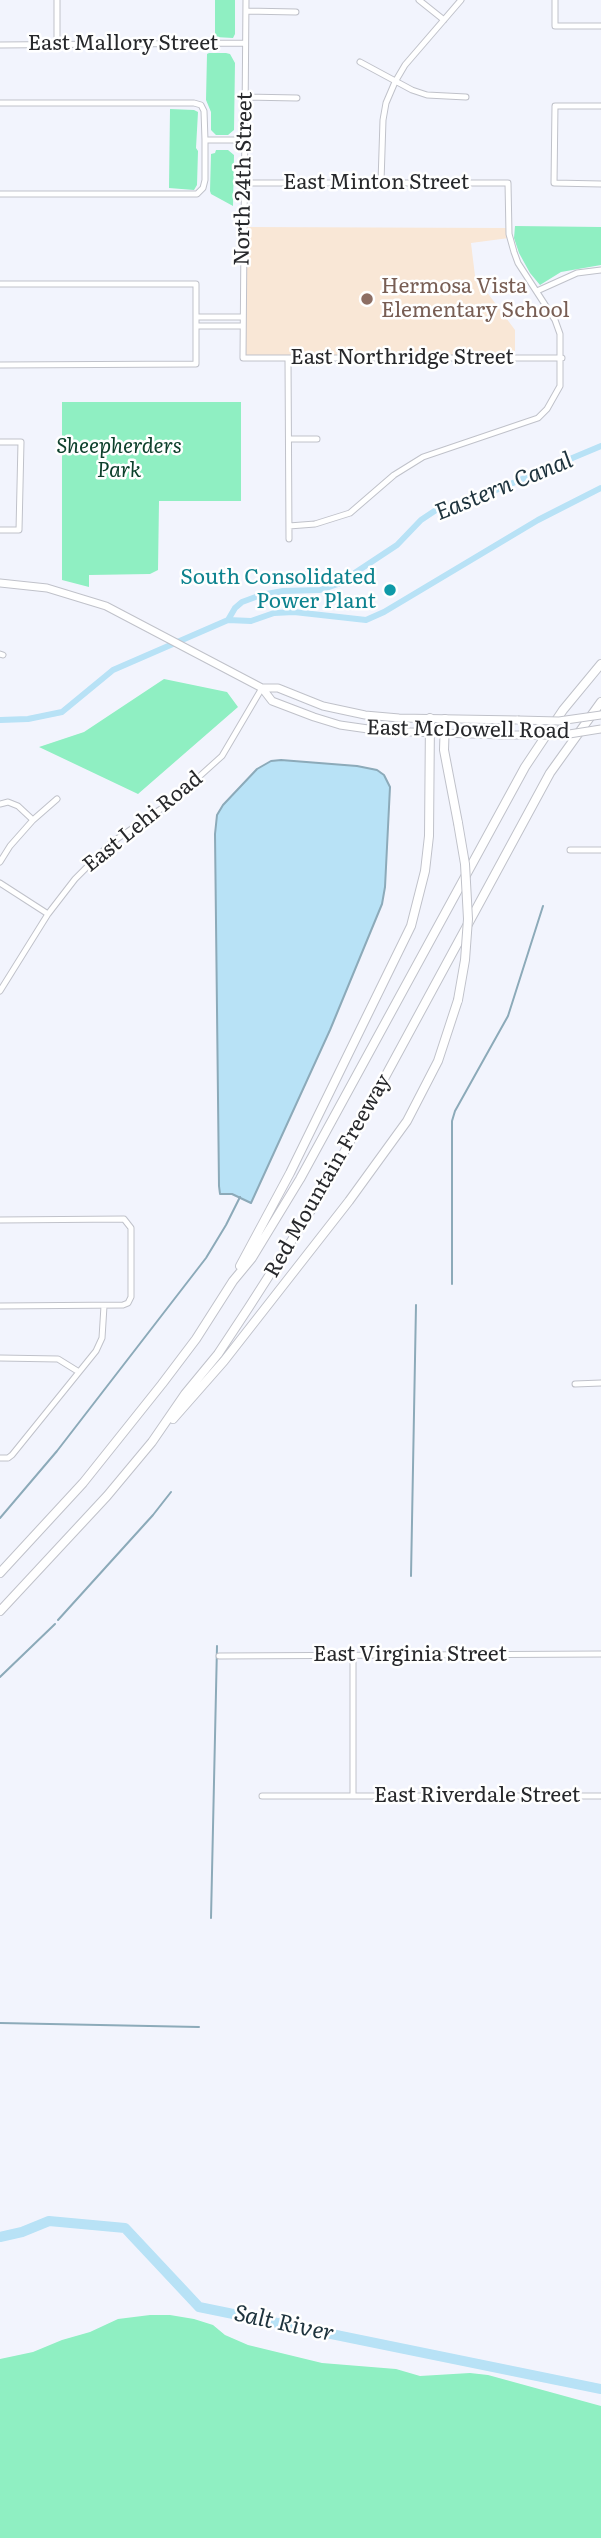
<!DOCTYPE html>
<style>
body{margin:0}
canvas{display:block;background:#f2f4fd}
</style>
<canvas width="601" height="2538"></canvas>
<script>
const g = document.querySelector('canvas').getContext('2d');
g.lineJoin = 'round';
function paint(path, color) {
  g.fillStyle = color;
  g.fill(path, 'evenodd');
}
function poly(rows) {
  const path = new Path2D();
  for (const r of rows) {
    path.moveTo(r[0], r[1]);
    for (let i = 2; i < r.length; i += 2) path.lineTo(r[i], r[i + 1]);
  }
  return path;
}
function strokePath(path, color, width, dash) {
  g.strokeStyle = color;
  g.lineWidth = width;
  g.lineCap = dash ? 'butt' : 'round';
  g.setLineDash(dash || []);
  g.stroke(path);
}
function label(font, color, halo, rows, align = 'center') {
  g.font = font + ' Literata,serif';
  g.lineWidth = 5;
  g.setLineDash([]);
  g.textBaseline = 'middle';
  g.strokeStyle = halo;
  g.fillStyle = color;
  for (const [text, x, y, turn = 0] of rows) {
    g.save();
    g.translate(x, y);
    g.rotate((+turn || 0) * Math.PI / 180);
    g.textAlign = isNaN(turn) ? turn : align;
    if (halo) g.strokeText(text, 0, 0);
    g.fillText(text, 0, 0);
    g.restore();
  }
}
paint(poly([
 [243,227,509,228,509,238,471,243,475,276,515,330,515,358,243,358]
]), '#f9e7d6');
paint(poly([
 [215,0,235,0,235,34,233,38,215,37],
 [209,53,226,53,230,54,235,63,234,130,228,135,216,135,211,130,211,112,206,100,207,54],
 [170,109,194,110,198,112,196,148,198,151,197,185,194,190,169,188],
 [216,150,228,150,234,155,233,206,211,194,210,191,211,154,215,153],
 [515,226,601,227,601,265,561,272,540,285,530,273,519,253,514,238],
 [62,402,241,402,241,501,159,501,158,570,150,574,89,575,89,587,62,580],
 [164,679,227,692,238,707,138,794,39,747,84,732],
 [150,2315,170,2315,194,2319,213,2325,225,2335,248,2345,322,2363,396,2369,420,2376,470,2373,488,2375,601,2406,601,2538,0,2538,0,2359,33,2352,62,2340,90,2332,118,2319]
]), '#8fefc2');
const water = poly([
 [281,760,357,766,377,770,384,775,390,787,385,887,382,904,330,1030,251,1203,232,1194,220,1194,219,1186,215,834,217,815,223,805,257,769,271,761,281,760]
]);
paint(water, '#b8e2f6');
strokePath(water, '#8caab9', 2);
strokePath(poly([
 [452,1284,452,1121,455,1111,508,1016,543,906],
 [0,1518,57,1451,206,1258,226,1225,240,1197],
 [411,1576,416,1305],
 [58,1620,153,1515,171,1492],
 [0,1677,55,1624],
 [211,1918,217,1646],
 [0,2023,199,2027]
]), '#8caab9', 2);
strokePath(poly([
 [228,620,235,608,242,602,261,595,283,591,320,590,338,584,397,545,421,520,436,510,477,498,601,446],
 [0,720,28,719,62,712,113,670,228,620,251,621,274,613,294,612,366,620,384,612,538,520,601,488]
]), '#b8e2f6', 6);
strokePath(poly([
 [0,2237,22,2232,49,2221,125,2228,199,2307,601,2389]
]), '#b8e2f6', 10);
const minor = poly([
 [57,0,57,45],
 [246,0,243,358,562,358],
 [419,0,444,20],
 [555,0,555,26,601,26],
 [246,11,296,12],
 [0,45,245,43],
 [360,62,412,90,427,95,466,97],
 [245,97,297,98],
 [0,103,194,103,201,105,204,111,205,140,205,180,203,188,197,194,0,194],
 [601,106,555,106,554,183,601,184],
 [205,140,245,140],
 [381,182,383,120,386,103,395,82,405,65,461,0],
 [244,183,508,183,509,234,514,252,518,263,555,320,560,334,560,386,547,409,538,418,423,457,394,475,350,513,315,524,289,526],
 [0,284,196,284,196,364,0,365],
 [537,291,577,273,601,270],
 [196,317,243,317],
 [196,326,243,326],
 [288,358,289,539],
 [289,439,317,439],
 [0,442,21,442,19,530,0,530],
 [0,654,3,655],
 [0,804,8,802,18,806,33,820],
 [570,850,601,850],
 [0,862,10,846,33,820,57,799],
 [0,883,48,914],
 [0,991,48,914,75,879,111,843,171,802,222,756,262,688],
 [0,1220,124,1219,131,1228,131,1297,128,1303,123,1305,0,1306],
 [0,1358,58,1359,79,1372],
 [575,1384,601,1383],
 [0,1458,8,1458,12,1455,96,1351,102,1338,104,1306],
 [219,1656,601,1654],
 [353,1656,353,1796],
 [262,1796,601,1796]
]);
const major = poly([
 [0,583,47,588,106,606,262,688,272,701,314,717,340,725,382,731,501,735],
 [262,688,278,688,323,706,365,715,399,718,518,720]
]);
const highway = poly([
 [445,719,444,750,458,823],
 [240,1266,290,1173,411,926,425,871,429,836,430,718],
 [173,1419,224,1361,349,1201,407,1121,438,1061,458,1000],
 [0,1573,83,1483,162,1384,196,1339,233,1281,252,1258,300,1179,525,767,563,710,601,664],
 [0,1611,107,1496,152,1442,185,1394,218,1354,249,1307,322,1193,550,773,601,702]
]);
strokePath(minor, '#c0c2ca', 7);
strokePath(major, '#c0c2ca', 9);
strokePath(highway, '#c0c2ca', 10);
strokePath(minor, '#fff', 5);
strokePath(major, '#fff', 7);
strokePath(highway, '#fff', 8);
const majorBridge = poly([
 [518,720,559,721,601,715],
 [501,735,563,735,601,729]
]);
const highwayBridge = poly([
 [458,823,465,864,468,919,465,960,458,1000]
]);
strokePath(majorBridge, '#c0c2ca', 9, []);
strokePath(highwayBridge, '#c0c2ca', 10, []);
strokePath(majorBridge, '#fff', 7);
strokePath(highwayBridge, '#fff', 8);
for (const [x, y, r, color] of [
 [367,299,7,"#8d6e63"],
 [390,590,7,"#0f9aa8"]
]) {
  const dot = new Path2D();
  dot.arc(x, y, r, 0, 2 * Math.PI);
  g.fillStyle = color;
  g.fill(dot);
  strokePath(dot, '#fff', 2.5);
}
label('21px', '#27282b', '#fff', [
 ["East Mallory Street",123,44],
 ["North 24th Street",244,179,-89],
 ["East Minton Street",376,183],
 ["East Northridge Street",402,358],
 ["East McDowell Road",468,730,1],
 ["East Lehi Road",143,822,-39],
 ["Red Mountain Freeway",328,1176,-60],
 ["East Virginia Street",410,1655],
 ["East Riverdale Street",477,1796]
]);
label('21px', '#785e54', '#fff', [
 ["Hermosa Vista",381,287],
 ["Elementary School",381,311]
], 'left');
label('italic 21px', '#0d402c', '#fff', [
 ["Sheepherders",119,447],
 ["Park",119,471]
]);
label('21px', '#0d838f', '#fff', [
 ["South Consolidated",376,578],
 ["Power Plant",376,602]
], 'right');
label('italic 23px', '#1e333d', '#fff', [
 ["Eastern Canal",504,487,-22],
 ["Salt River",284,2324,12]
]);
</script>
